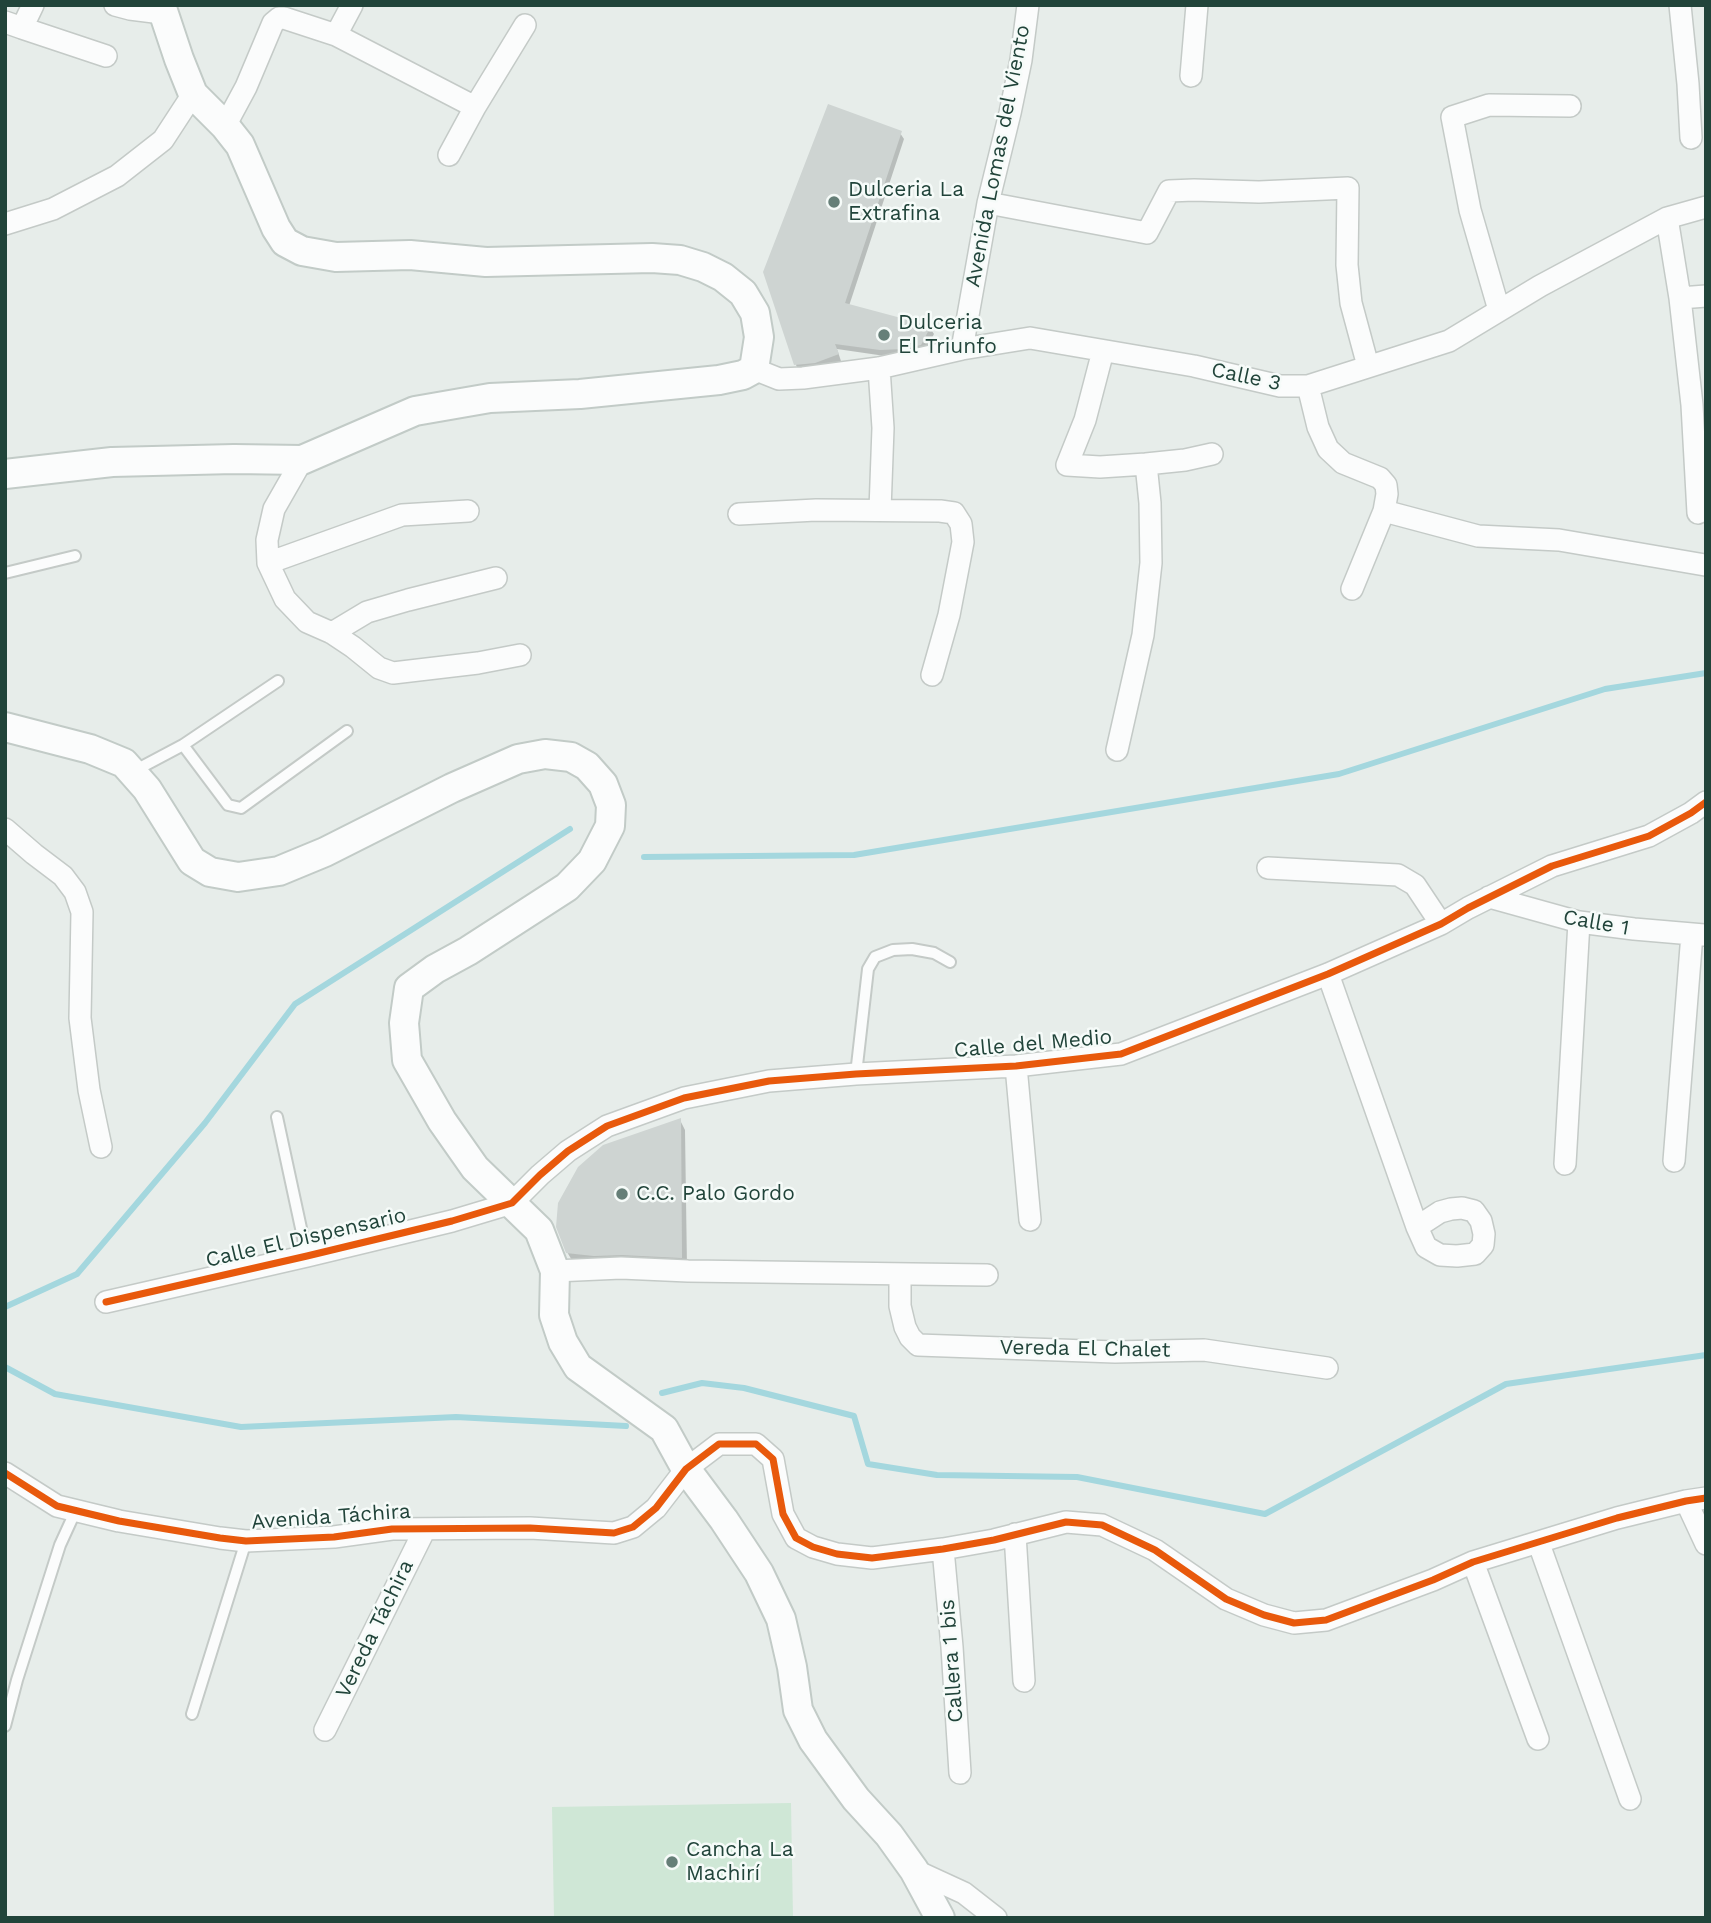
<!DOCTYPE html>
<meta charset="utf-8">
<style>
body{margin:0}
#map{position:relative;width:1711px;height:1923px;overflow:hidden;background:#e7edea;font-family:"Work Sans",sans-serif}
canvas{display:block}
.frame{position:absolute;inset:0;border:7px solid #21443a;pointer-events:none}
</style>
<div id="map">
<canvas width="1711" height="1923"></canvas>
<div class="frame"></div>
</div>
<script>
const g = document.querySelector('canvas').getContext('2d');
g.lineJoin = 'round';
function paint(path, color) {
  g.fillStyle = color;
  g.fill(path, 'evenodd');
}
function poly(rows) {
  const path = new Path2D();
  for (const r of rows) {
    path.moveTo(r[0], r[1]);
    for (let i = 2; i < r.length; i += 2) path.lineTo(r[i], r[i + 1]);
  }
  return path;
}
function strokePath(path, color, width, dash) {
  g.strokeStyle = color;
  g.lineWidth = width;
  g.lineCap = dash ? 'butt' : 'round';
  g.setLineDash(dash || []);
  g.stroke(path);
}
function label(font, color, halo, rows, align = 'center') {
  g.font = font + ' "Work Sans",sans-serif';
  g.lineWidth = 5;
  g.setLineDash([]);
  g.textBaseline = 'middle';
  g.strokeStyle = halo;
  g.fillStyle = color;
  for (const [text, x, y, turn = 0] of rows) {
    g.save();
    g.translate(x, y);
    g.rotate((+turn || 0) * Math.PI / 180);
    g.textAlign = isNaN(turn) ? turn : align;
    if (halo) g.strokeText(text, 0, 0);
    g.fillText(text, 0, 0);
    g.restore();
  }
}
paint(poly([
 [791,1803,793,1918,554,1918,552,1807]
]), '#cfe7d6');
paint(poly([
 [900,133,904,139,849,306,930,328,934,334,925,351,907,355,885,356,837,349,841,361,819,369,799,371,796,365],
 [680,1120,685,1130,687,1267,573,1262,567,1252]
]), '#0003');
strokePath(poly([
 [644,857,854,855,1339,774,1605,689,1706,673],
 [5,1307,77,1274,205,1123,295,1004,570,829],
 [5,1367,55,1394,241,1427,456,1417,626,1426],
 [662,1393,702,1383,744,1388,854,1416,868,1464,937,1475,1077,1477,1265,1514,1506,1384,1706,1355]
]), '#a4d7de', 6);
paint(poly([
 [828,104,902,131,845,303,931,326,921,345,903,349,880,350,835,344,839,354,815,363,794,365,763,272],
 [681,1118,682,1258,622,1255,594,1256,566,1253,556,1227,558,1203,578,1167,603,1145]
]), '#ced4d2');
const lane = poly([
 [5,573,75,556],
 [183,745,228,805,241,808,347,731],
 [134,771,183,745,278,681],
 [856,1074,868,969,875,957,893,950,912,949,934,953,950,962],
 [277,1117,307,1256],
 [192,1714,246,1541],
 [5,1726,17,1680,60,1545,76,1510]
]);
const street = poly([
 [115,5,130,9,162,13],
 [1680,5,1688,84,1691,138],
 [5,22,22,28,33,5],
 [22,28,106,56],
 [336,35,352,5],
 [1191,76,1197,5],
 [225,126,246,87,273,23,279,18,284,18,336,35,475,107],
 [449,155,475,107,525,25],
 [988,203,1147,233,1169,191,1194,190,1259,192,1348,188,1347,265,1351,303,1368,366],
 [1667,218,1680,298,1692,405,1698,513],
 [5,224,53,209,117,176,163,140,193,94],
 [1680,298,1706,296],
 [1499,310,1470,210,1452,117,1489,105,1570,106],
 [962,349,988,203,1010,113,1021,60,1028,5],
 [1103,351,1085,420,1067,465,1100,467,1146,464,1185,460,1212,454],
 [879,368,883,428,880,510],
 [754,369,779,379,803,378,879,368,962,349,1030,338,1194,366,1280,386,1308,386,1449,341,1540,286,1667,218,1706,207],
 [1308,386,1318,427,1328,449,1343,463,1380,478,1386,485,1387,494,1384,511,1352,589],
 [302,460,274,509,267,540,268,563,285,599,307,622,332,633,353,647,379,668,393,673,478,663,520,655],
 [1384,511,1478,536,1559,540,1705,565],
 [739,514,816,510,940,511,954,513,961,524,963,542,949,615,932,675],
 [268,563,402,515,468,511],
 [332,633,367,612,408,600,496,578],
 [1117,750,1143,635,1151,563,1150,503,1146,464],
 [5,829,34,854,63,876,75,892,82,912,80,1018,89,1090,101,1147],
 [1268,868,1398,875,1415,885,1441,924],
 [1489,897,1579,922,1634,929,1704,935],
 [1328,974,1417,1227,1426,1247,1440,1255,1457,1256,1475,1254,1483,1245,1484,1234,1481,1221,1474,1211,1462,1208,1451,1209,1440,1212,1417,1227],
 [1016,1066,1030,1220],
 [1674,1161,1692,934],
 [1565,1164,1579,922],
 [555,1271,621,1268,688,1271,987,1275],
 [900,1274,900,1306,905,1327,910,1337,918,1345,1115,1352,1204,1350,1327,1368],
 [106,1302,307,1256,452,1221,512,1203,540,1175,568,1151,607,1126,684,1098,769,1081,856,1074,1016,1066,1121,1054,1328,974,1441,924,1468,908,1552,866,1649,836,1691,813,1706,802],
 [5,1473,57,1506,119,1521,220,1538,246,1541,334,1537,392,1529,530,1528,614,1533,633,1527,656,1508,686,1469,719,1444,756,1444,773,1459,783,1514,796,1538,813,1547,837,1554,872,1558,943,1549,994,1540,1066,1522,1102,1525,1155,1550,1226,1599,1264,1615,1294,1623,1326,1620,1433,1580,1473,1562,1617,1518,1686,1501,1706,1498],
 [1686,1501,1706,1544],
 [1015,1534,1024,1681],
 [1539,1544,1630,1799],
 [943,1549,952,1647,960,1773],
 [1473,1562,1538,1739],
 [325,1730,425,1529],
 [914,1870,964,1893,996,1918]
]);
const secondary = poly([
 [5,474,112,462,234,459,302,460,415,411,490,398,580,394,719,380,743,375,754,369,759,337,755,313,743,293,723,277,703,267,680,260,652,258,486,262,410,255,336,257,302,251,285,242,276,228,240,145,225,126,193,94,179,59,161,5],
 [5,727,90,749,124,763,147,789,192,861,210,872,238,877,279,871,325,852,452,788,518,759,545,754,571,757,587,766,603,784,611,805,610,826,592,861,567,887,468,951,435,969,409,988,404,1023,407,1060,442,1121,475,1168,539,1230,555,1271,554,1315,563,1342,578,1367,664,1429,686,1469,724,1520,759,1573,781,1619,792,1667,798,1710,813,1740,856,1799,889,1835,914,1870,940,1918]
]);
strokePath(lane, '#c4cac7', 14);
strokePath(street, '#c4cac7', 24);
strokePath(secondary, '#c2cbc7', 32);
strokePath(lane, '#fbfcfc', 10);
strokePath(street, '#fbfcfc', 21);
strokePath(secondary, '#fbfcfc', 28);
strokePath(poly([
 [106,1302,307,1256,452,1221,512,1203,540,1175,568,1151,607,1126,684,1098,769,1081,856,1074,1016,1066,1121,1054,1328,974,1441,924,1468,908,1552,866,1649,836,1691,813,1706,802],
 [5,1473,57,1506,119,1521,220,1538,246,1541,334,1537,392,1529,530,1528,614,1533,633,1527,656,1508,686,1469,719,1444,756,1444,773,1459,783,1514,796,1538,813,1547,837,1554,872,1558,943,1549,994,1540,1066,1522,1102,1525,1155,1550,1226,1599,1264,1615,1294,1623,1326,1620,1433,1580,1473,1562,1617,1518,1686,1501,1706,1498]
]), '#e8590c', 7);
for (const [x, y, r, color] of [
 [834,202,7,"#667f78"],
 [884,335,7,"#667f78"],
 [622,1194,7,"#667f78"],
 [672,1862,7,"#667f78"]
]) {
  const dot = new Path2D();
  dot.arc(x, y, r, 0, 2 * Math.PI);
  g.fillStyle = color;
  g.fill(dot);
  strokePath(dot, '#f6fbf9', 2.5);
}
label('21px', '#21443a', '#f6fbf9', [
 ["Avenida Lomas del Viento",998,156,-79],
 ["Calle 3",1246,377,12],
 ["Calle 1",1596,923,10],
 ["Calle del Medio",1033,1044,-5],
 ["Calle El Dispensario",306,1238,-13],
 ["Vereda El Chalet",1085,1349,1],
 ["Avenida Táchira",331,1517,-4],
 ["Vereda Táchira",375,1629,-64],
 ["Callera 1 bis",952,1661,-94]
]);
label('21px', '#21443a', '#f6fbf9', [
 ["Dulceria La",848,190],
 ["Extrafina",848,214],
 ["Dulceria",898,323],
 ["El Triunfo",898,347],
 ["C.C. Palo Gordo",636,1194],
 ["Cancha La",686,1850],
 ["Machirí",686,1874]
], 'left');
</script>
